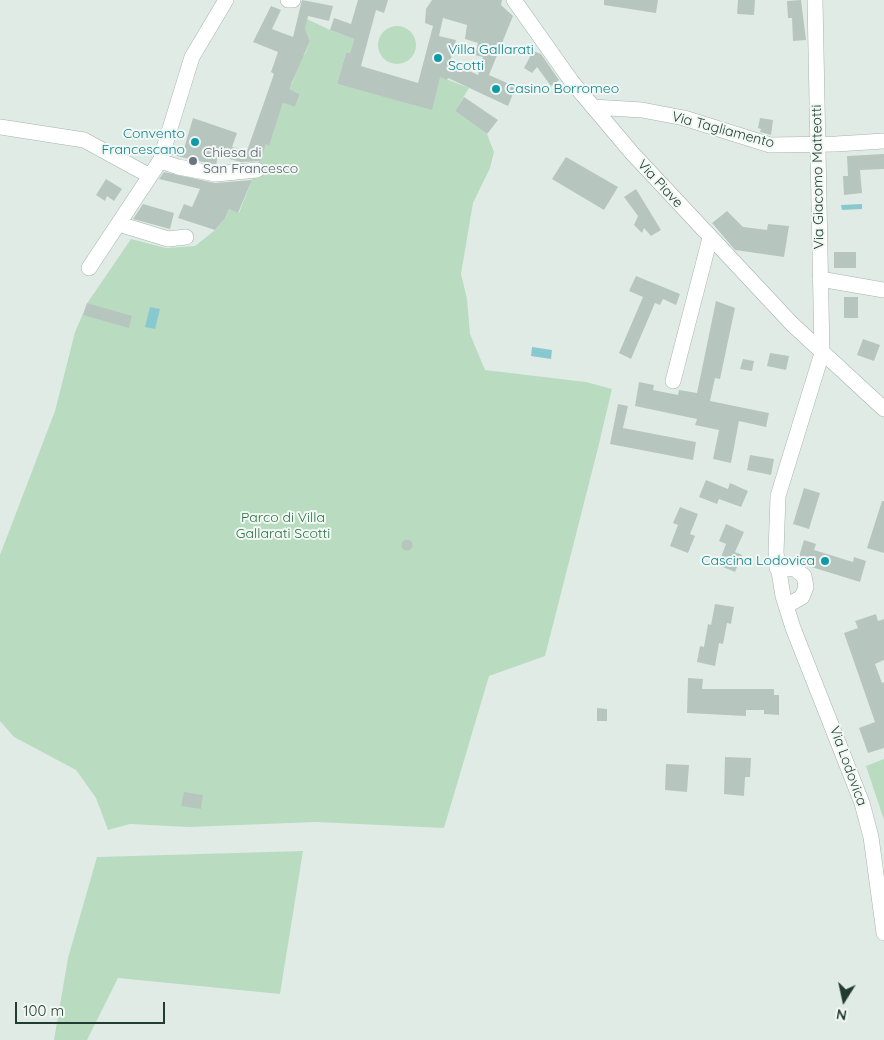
<!DOCTYPE html>
<style>
body{margin:0}
#map{position:relative;width:884px;height:1040px;overflow:hidden;background:#e1ebe6;font-family:Quicksand,sans-serif}
canvas{display:block}
.north{position:absolute;left:819px;top:975px;width:50px;height:50px;-webkit-text-stroke:4px #f1f8f4;paint-order:stroke;rotate:190deg;font-size:14px;font-weight:700;line-height:20px;text-align:center;color:#213c33}
.north::after{content:'';display:block;margin:auto;width:18px;height:22px;background:#213c33;clip-path:polygon(50% 0,100% 100%,50% 72%,0 100%)}
.scale{position:absolute;left:15px;top:1002px;width:150px;height:22px;box-sizing:border-box;border:2px solid #213c33;border-top:0;padding-left:6px;font-size:15px;line-height:18px;white-space:nowrap;color:#213c33;-webkit-text-stroke:4px #f1f8f4;paint-order:stroke}
</style>
<div id="map">
<canvas width="884" height="1040"></canvas>
<div class="north">N</div>
<div class="scale">100 m</div>
</div>
<script>
const g = document.querySelector('canvas').getContext('2d');
g.lineJoin = 'round';
function paint(path, color) {
  g.fillStyle = color;
  g.fill(path, 'evenodd');
}
function poly(rows) {
  const path = new Path2D();
  for (const r of rows) {
    if (r.length === 3) {
      path.moveTo(r[0] + r[2], r[1]);
      path.arc(r[0], r[1], r[2], 0, 2 * Math.PI);
      continue;
    }
    path.moveTo(r[0], r[1]);
    for (let i = 2; i < r.length; i += 2) path.lineTo(r[i], r[i + 1]);
  }
  return path;
}
function strokePath(path, color, width, dash) {
  g.strokeStyle = color;
  g.lineWidth = width;
  g.lineCap = dash ? 'butt' : 'round';
  g.setLineDash(dash || []);
  g.stroke(path);
}
function label(font, color, halo, rows, align = 'center') {
  g.font = font + ' Quicksand,sans-serif';
  g.lineWidth = 4;
  g.setLineDash([]);
  g.textBaseline = 'middle';
  g.strokeStyle = halo;
  g.fillStyle = color;
  for (const [text, x, y, turn = 0] of rows) {
    g.save();
    g.translate(x, y);
    g.rotate((+turn || 0) * Math.PI / 180);
    g.textAlign = isNaN(turn) ? turn : align;
    if (halo) g.strokeText(text, 0, 0);
    g.fillText(text, 0, 0);
    g.restore();
  }
}
paint(poly([
 [307,19,330,30,354,39,350,53,346,53,337,84,432,109,426,71,445,76,446,79,469,88,455,111,487,134,494,152,490,168,473,203,461,274,467,299,470,334,485,370,586,382,612,389,598,448,545,656,489,676,444,828,316,822,189,827,130,824,108,830,96,798,76,770,14,737,0,721,0,555,55,411,75,332,88,302,131,239,166,248,195,246,215,230,225,218,229,209,239,213,266,144,269,145,283,103,295,107,300,94,280,86,292,84,301,58,305,54,310,41,307,34,304,33],
 [397,45,19],
 [884,759,884,820,866,766],
 [303,851,280,994,118,978,87,1040,54,1040,68,958,97,857]
]), '#b9dcc1');
paint(poly([
 [862,204,862,209,842,210,841,205],
 [150,307,160,309,155,329,145,327],
 [532,347,552,350,551,359,531,356]
]), '#88c9d0');
paint(poly([
 [302,0,333,6,329,21,308,16,305,29,310,41,289,89,300,94,295,107,283,103,269,146,266,144,260,161,241,162,218,156,216,165,172,155,173,150,183,152,193,118,237,133,232,147,247,151,274,74,271,72,278,52,253,42,271,6,281,10,272,29,293,37],
 [358,0,388,0,384,13,376,10,361,66,418,83,433,26,425,23,426,9,432,0,502,0,501,5,513,16,489,75,516,87,508,106,448,78,447,80,440,77,432,110,337,84,346,53,350,53,354,39,330,30,334,18,351,24],
 [443,18,467,25,465,39,478,43,475,55,483,57,478,75,450,62,456,40,439,36],
 [604,0,658,0,656,13,604,5],
 [738,0,755,0,754,15,737,14],
 [801,0,806,40,793,41,792,18,788,18,787,1],
 [533,51,541,54,559,80,551,86,537,67,532,73,524,68],
 [464,97,498,120,487,134,455,111],
 [760,118,773,120,771,135,760,132,761,129,758,128],
 [884,154,884,169,860,170,862,193,844,195,843,176,848,176,847,156],
 [566,157,618,187,604,210,552,179],
 [164,172,215,183,252,180,238,213,229,209,225,218,215,230,178,218,184,204,192,207,200,189,159,179],
 [106,179,122,189,114,201,107,196,105,201,96,195],
 [636,189,661,230,651,236,644,228,642,233,634,225,638,216,624,197],
 [143,204,174,213,170,229,133,219],
 [727,211,743,227,767,230,768,224,789,226,784,257,735,250,712,223],
 [834,252,856,252,856,268,834,268],
 [636,276,680,294,676,305,663,299,660,305,655,303,631,359,619,353,643,297,629,291],
 [844,297,858,297,858,318,844,318],
 [716,301,735,308,720,379,715,378,710,401,769,413,766,427,739,421,731,463,713,459,719,430,695,425,697,419,635,406,639,382,654,385,653,390,678,395,679,390,697,393],
 [87,303,132,316,129,328,83,315],
 [863,339,880,345,874,361,857,355],
 [770,353,789,356,786,370,767,366],
 [743,359,754,361,752,371,740,369],
 [618,404,628,406,623,428,696,442,693,460,610,444],
 [750,455,774,459,771,475,747,470],
 [706,480,728,489,730,483,748,491,741,507,719,499,717,504,699,497],
 [804,488,820,493,809,529,793,524],
 [882,501,884,501,884,553,867,548],
 [680,507,698,514,690,534,695,536,688,553,670,546,678,525,673,523],
 [726,524,744,532,735,552,742,555,735,572,718,565,726,544,719,541],
 [407,545,5.5],
 [804,540,816,544,814,550,853,562,854,557,866,561,860,582,805,565,798,560],
 [715,604,734,607,731,624,727,623,723,644,719,643,715,666,697,662,700,646,704,647,708,624,711,625],
 [876,614,878,621,884,619,884,660,875,664,882,683,884,682,884,748,868,753,859,728,875,722,844,633,858,628,855,621],
 [688,678,703,679,702,689,774,689,774,695,779,695,779,715,764,714,764,710,746,710,746,716,687,713],
 [597,708,607,709,607,721,597,721],
 [725,757,751,758,750,777,745,777,744,796,724,794],
 [666,764,689,765,687,792,665,790],
 [184,792,203,795,201,809,181,806]
]), '#b6c6bf');
const minor = poly([
 [288,0,293,0],
 [514,0,572,82,632,153,792,324,884,409],
 [815,0,822,353,778,496,776,553,783,596,793,628,862,803,871,837,884,933],
 [593,107,642,110,684,118,770,145,836,144,884,141],
 [0,127,84,140,150,176],
 [160,161,178,167,216,174,257,170],
 [119,224,168,239,186,237],
 [89,268,160,161,192,57,226,0],
 [820,279,884,290],
 [673,381,710,238],
 [777,568,795,569,804,576,806,587,802,597,786,606]
]);
strokePath(minor, '#a4b3ad', 16);
strokePath(minor, '#fff', 15);
for (const [x, y, r, color] of [
 [438,58,5,"#0f9aa8"],
 [496,89,5,"#0f9aa8"],
 [195,142,5,"#0f9aa8"],
 [193,161,5,"#6b7280"],
 [825,561,5,"#0f9aa8"]
]) {
  const dot = new Path2D();
  dot.arc(x, y, r, 0, 2 * Math.PI);
  g.fillStyle = color;
  g.fill(dot);
  strokePath(dot, '#f1f8f4', 2);
}
label('14px', '#0d838f', '#f1f8f4', [
 ["Villa Gallarati",448,50],
 ["Scotti",448,66],
 ["Casino Borromeo",506,89],
 ["Convento",185,134,"right"],
 ["Francescano",185,150,"right"],
 ["Cascina Lodovica",815,561,"right"]
], 'left');
label('14px', '#213c33', '#f1f8f4', [
 ["Via Tagliamento",723,130,15],
 ["Via Giacomo Matteotti",818,177,-91],
 ["Via Piave",660,184,47],
 ["Via Lodovica",848,766,70]
]);
label('14px', '#5b616d', '#f1f8f4', [
 ["Chiesa di",203,153],
 ["San Francesco",203,169]
], 'left');
label('14px', '#2c7244', '#f1f8f4', [
 ["Parco di Villa",283,518],
 ["Gallarati Scotti",283,534]
]);
</script>
